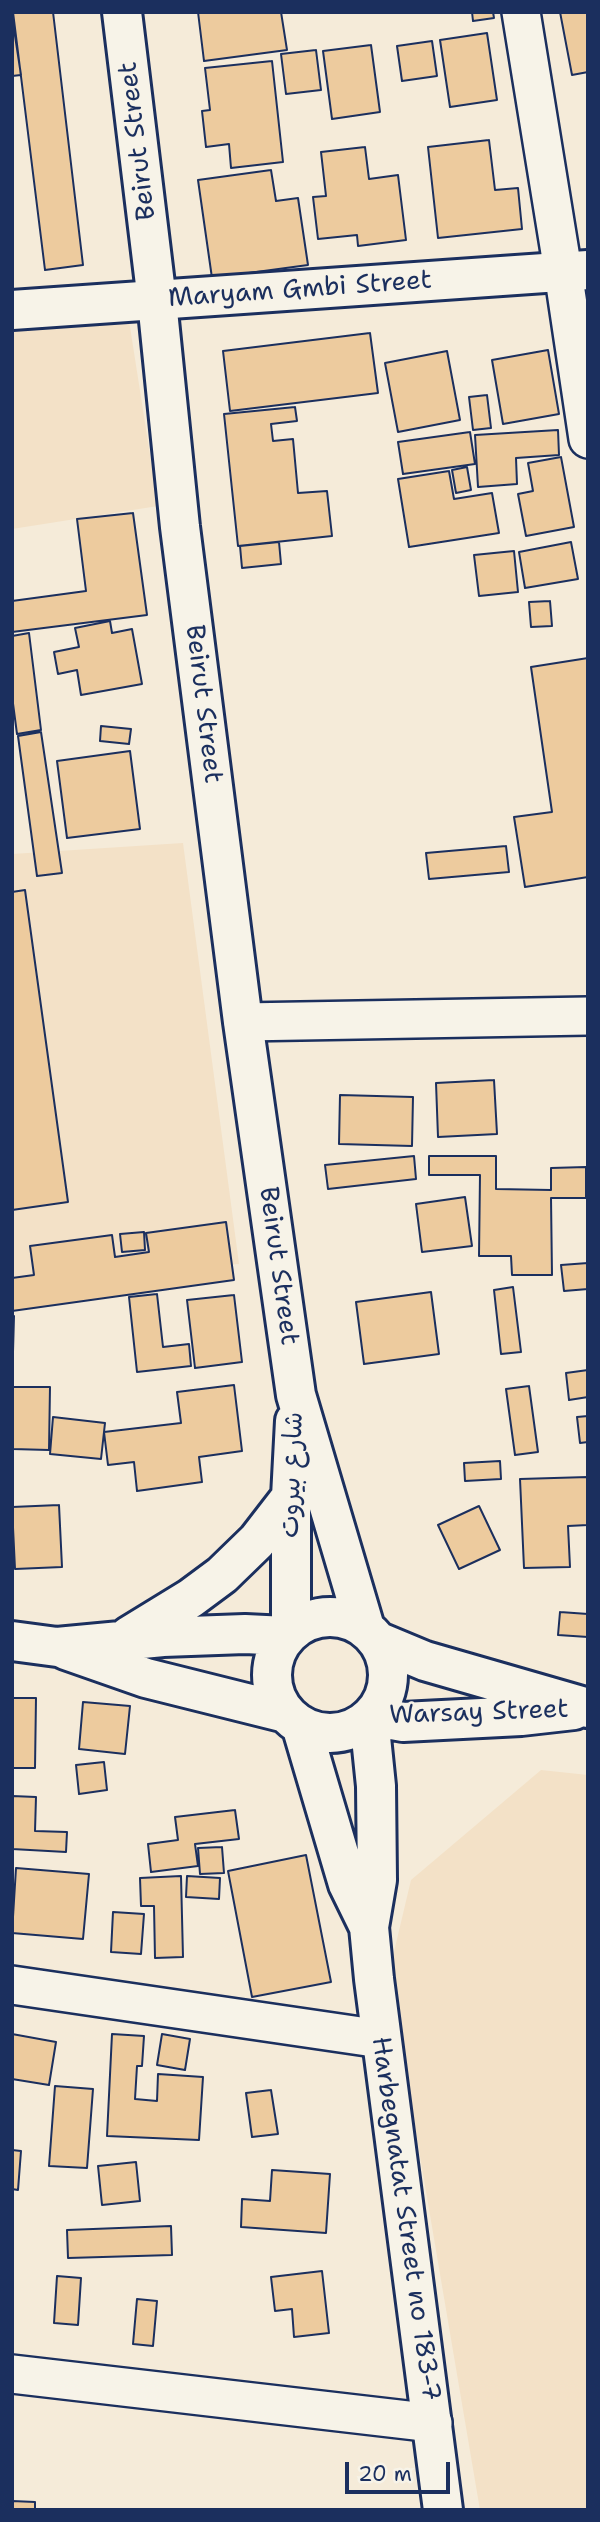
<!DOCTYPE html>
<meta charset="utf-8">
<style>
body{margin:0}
#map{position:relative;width:600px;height:2522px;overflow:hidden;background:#f5ebd9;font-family:"Shantell Sans",sans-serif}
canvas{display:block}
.frame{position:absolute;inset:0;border:14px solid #1b2f5e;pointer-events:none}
.scale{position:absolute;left:345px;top:2462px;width:105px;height:32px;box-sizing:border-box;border:4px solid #1b2f5e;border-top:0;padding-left:9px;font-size:21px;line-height:24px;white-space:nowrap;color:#1b2f5e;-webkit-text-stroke:5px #f7f3e8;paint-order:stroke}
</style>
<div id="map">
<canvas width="600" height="2522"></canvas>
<div class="frame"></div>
<div class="scale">20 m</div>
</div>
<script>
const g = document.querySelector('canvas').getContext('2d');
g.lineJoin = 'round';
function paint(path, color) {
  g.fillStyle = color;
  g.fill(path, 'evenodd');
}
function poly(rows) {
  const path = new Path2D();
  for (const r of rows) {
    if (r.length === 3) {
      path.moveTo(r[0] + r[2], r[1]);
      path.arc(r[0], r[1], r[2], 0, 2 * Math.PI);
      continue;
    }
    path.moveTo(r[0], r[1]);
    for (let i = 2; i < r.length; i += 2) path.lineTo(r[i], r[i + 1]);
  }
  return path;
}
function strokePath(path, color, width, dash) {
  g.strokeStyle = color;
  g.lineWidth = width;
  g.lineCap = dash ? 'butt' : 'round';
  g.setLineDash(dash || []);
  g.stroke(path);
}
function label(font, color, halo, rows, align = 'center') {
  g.font = font + ' "Shantell Sans","Playpen Sans Arabic",sans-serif';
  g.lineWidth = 5;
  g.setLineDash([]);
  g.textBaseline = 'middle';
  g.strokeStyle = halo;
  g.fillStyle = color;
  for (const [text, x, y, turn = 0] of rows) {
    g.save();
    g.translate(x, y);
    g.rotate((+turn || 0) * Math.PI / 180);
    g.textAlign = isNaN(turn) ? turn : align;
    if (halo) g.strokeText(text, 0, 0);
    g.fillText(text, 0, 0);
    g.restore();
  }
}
paint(poly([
 [128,314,158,506,12,529,12,319],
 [183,843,239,1264,12,1281,12,854],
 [541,1770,588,1775,588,2510,480,2510,389,1973,411,1880]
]), '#f3e1c7');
const building = poly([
 [13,12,53,12,83,265,45,270,13,12],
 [198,12,281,12,287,50,204,61,198,12],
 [472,12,493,12,494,18,473,21,472,12],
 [560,12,588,12,588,72,572,75,560,12],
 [12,16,21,75,12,76,12,16],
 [487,33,497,100,450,107,440,40,487,33],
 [432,41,437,76,402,81,397,46,432,41],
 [371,45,380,112,332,119,323,51,371,45],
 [316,50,321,90,286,94,281,54,316,50],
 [272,61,283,162,231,168,229,144,206,147,202,111,210,110,205,68,272,61],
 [489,140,495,190,518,188,522,229,438,238,428,147,489,140],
 [365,147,369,179,398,175,406,240,358,246,357,235,318,239,313,197,326,196,321,152,365,147],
 [271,170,276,201,298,198,308,265,212,278,198,180,271,170],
 [370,333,378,393,230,411,223,351,370,333],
 [548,350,559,414,503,424,492,360,548,350],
 [447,351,460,420,398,432,385,363,447,351],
 [487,395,491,428,473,430,469,397,487,395],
 [295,407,297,421,271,424,273,441,293,439,298,493,327,491,332,536,238,546,224,414,295,407],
 [558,430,559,455,516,458,517,484,478,487,475,435,558,430],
 [470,432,475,464,403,474,398,442,470,432],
 [561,457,574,527,526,536,518,494,533,491,528,463,561,457],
 [467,467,471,490,456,493,452,470,467,467],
 [449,471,454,499,492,493,499,533,409,547,398,479,449,471],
 [133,513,147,615,12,632,12,601,86,591,77,519,133,513],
 [279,542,281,564,242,568,240,546,279,542],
 [571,542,578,579,525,588,519,552,571,542],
 [514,551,518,592,479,596,474,555,514,551],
 [550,601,552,626,531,627,529,602,550,601],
 [110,621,112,633,132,629,142,684,81,695,77,670,58,674,54,652,79,647,75,628,110,621],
 [29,633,41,730,17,734,12,696,12,636,29,633],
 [588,658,588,877,525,887,514,817,552,812,531,667,588,658],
 [101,726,131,729,129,744,100,741,101,726],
 [41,732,62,873,37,876,18,736,41,732],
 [130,751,140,829,67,838,57,761,130,751],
 [506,846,509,872,429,879,426,853,506,846],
 [25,890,68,1202,12,1210,12,892,25,890],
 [494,1080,497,1134,438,1137,436,1083,494,1080],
 [340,1095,413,1097,412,1146,339,1144,340,1095],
 [414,1156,416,1179,328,1189,325,1165,414,1156],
 [429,1156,496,1156,496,1189,551,1190,551,1168,586,1167,586,1198,551,1198,552,1275,512,1275,511,1256,479,1256,480,1175,429,1175,429,1156],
 [465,1197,472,1246,422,1252,416,1204,465,1197],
 [226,1222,234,1280,12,1311,12,1278,34,1275,30,1246,112,1235,115,1257,149,1252,146,1233,226,1222],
 [144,1232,145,1250,122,1252,120,1234,144,1232],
 [588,1263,588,1289,564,1291,561,1265,588,1263],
 [513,1287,521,1352,501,1354,494,1290,513,1287],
 [431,1292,439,1354,364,1364,356,1302,431,1292],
 [157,1294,163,1347,189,1344,191,1366,137,1372,129,1297,157,1294],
 [234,1295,242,1362,195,1368,187,1300,234,1295],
 [12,1316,14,1316,12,1387,50,1387,49,1450,12,1449,12,1316],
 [588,1370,588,1397,569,1400,566,1373,588,1370],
 [234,1385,242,1451,199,1457,202,1482,137,1491,134,1462,108,1465,104,1432,181,1423,177,1392,234,1385],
 [529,1386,538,1452,515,1455,506,1389,529,1386],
 [588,1416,588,1442,580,1443,577,1417,588,1416],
 [53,1417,105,1423,101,1459,50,1454,53,1417],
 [500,1461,501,1479,465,1481,464,1463,500,1461],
 [588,1477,588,1525,568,1526,570,1567,524,1568,520,1479,588,1477],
 [59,1505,62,1567,15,1569,12,1507,59,1505],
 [479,1506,500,1550,459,1569,438,1525,479,1506],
 [560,1612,588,1614,588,1637,558,1635,560,1612],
 [12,1698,36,1698,35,1768,12,1768,12,1698],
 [83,1702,130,1706,125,1754,79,1749,83,1702],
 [104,1762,107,1790,79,1794,76,1765,104,1762],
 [12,1796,36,1797,35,1831,67,1832,66,1852,12,1849,12,1796],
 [235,1810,239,1839,195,1844,198,1866,151,1872,148,1844,178,1840,175,1817,235,1810],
 [222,1847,224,1873,200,1874,198,1848,222,1847],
 [306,1855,331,1982,252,1997,228,1871,306,1855],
 [16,1868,89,1874,83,1939,12,1933,16,1868],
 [181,1876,183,1957,155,1958,154,1906,141,1906,140,1878,181,1876],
 [187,1876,220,1878,219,1899,186,1897,187,1876],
 [113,1912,144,1914,141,1954,111,1952,113,1912],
 [12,2034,56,2042,49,2085,12,2079,12,2034],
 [112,2034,144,2036,142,2066,137,2066,135,2099,157,2101,158,2074,203,2077,199,2140,107,2136,112,2034],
 [162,2034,190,2039,185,2070,157,2065,162,2034],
 [55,2086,93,2089,87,2168,49,2166,55,2086],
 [271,2090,278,2134,252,2137,246,2093,271,2090],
 [12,2150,21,2151,18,2190,12,2189,12,2150],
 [136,2162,140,2201,102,2205,98,2166,136,2162],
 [272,2170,330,2174,326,2233,241,2227,242,2199,270,2201,272,2170],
 [171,2226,172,2255,68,2258,67,2230,171,2226],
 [322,2271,329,2333,294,2337,292,2309,275,2311,271,2277,322,2271],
 [57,2276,81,2278,78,2325,54,2323,57,2276],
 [137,2299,157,2301,153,2346,133,2344,137,2299],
 [12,2501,35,2502,35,2510,12,2510,12,2501]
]);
paint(building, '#edcb9e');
strokePath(building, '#1b2f5e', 2);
const minor = poly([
 [521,12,563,271,588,439],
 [243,1022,588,1016],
 [12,1985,381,2039],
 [12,2374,433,2423]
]);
const tertiary = poly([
 [12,310,588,270]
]);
const secondary = poly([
 [122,12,157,301,180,527,243,1022,296,1395,365,1628],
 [330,1675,58],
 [291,1631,291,1497,295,1421],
 [129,1636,191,1598,222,1575,257,1541,291,1497],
 [12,1641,57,1647,163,1637,245,1634,286,1636],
 [377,1641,425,1661,588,1708],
 [66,1650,146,1678,286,1713],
 [371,1716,403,1722,521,1716,574,1710],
 [369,1718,376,1786,377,1880,369,1927,374,1979,443,2510],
 [301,1725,348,1884,369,1927]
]);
strokePath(minor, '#1b2f5e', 42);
strokePath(tertiary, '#1b2f5e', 44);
strokePath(secondary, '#1b2f5e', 44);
strokePath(minor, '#f7f3e8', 37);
strokePath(tertiary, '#f7f3e8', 38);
strokePath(secondary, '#f7f3e8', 38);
label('26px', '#1b2f5e', '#f7f3e8', [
 ["Beirut Street",138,141,-97],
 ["Maryam Gmbi Street",300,290,-4],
 ["Beirut Street",203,704,83],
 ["Beirut Street",278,1266,82],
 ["شارع بيروت",293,1475,-88],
 ["Warsay Street",479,1713,-2],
 ["Harbegnatat Street no 183-7",405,2219,82]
]);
</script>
